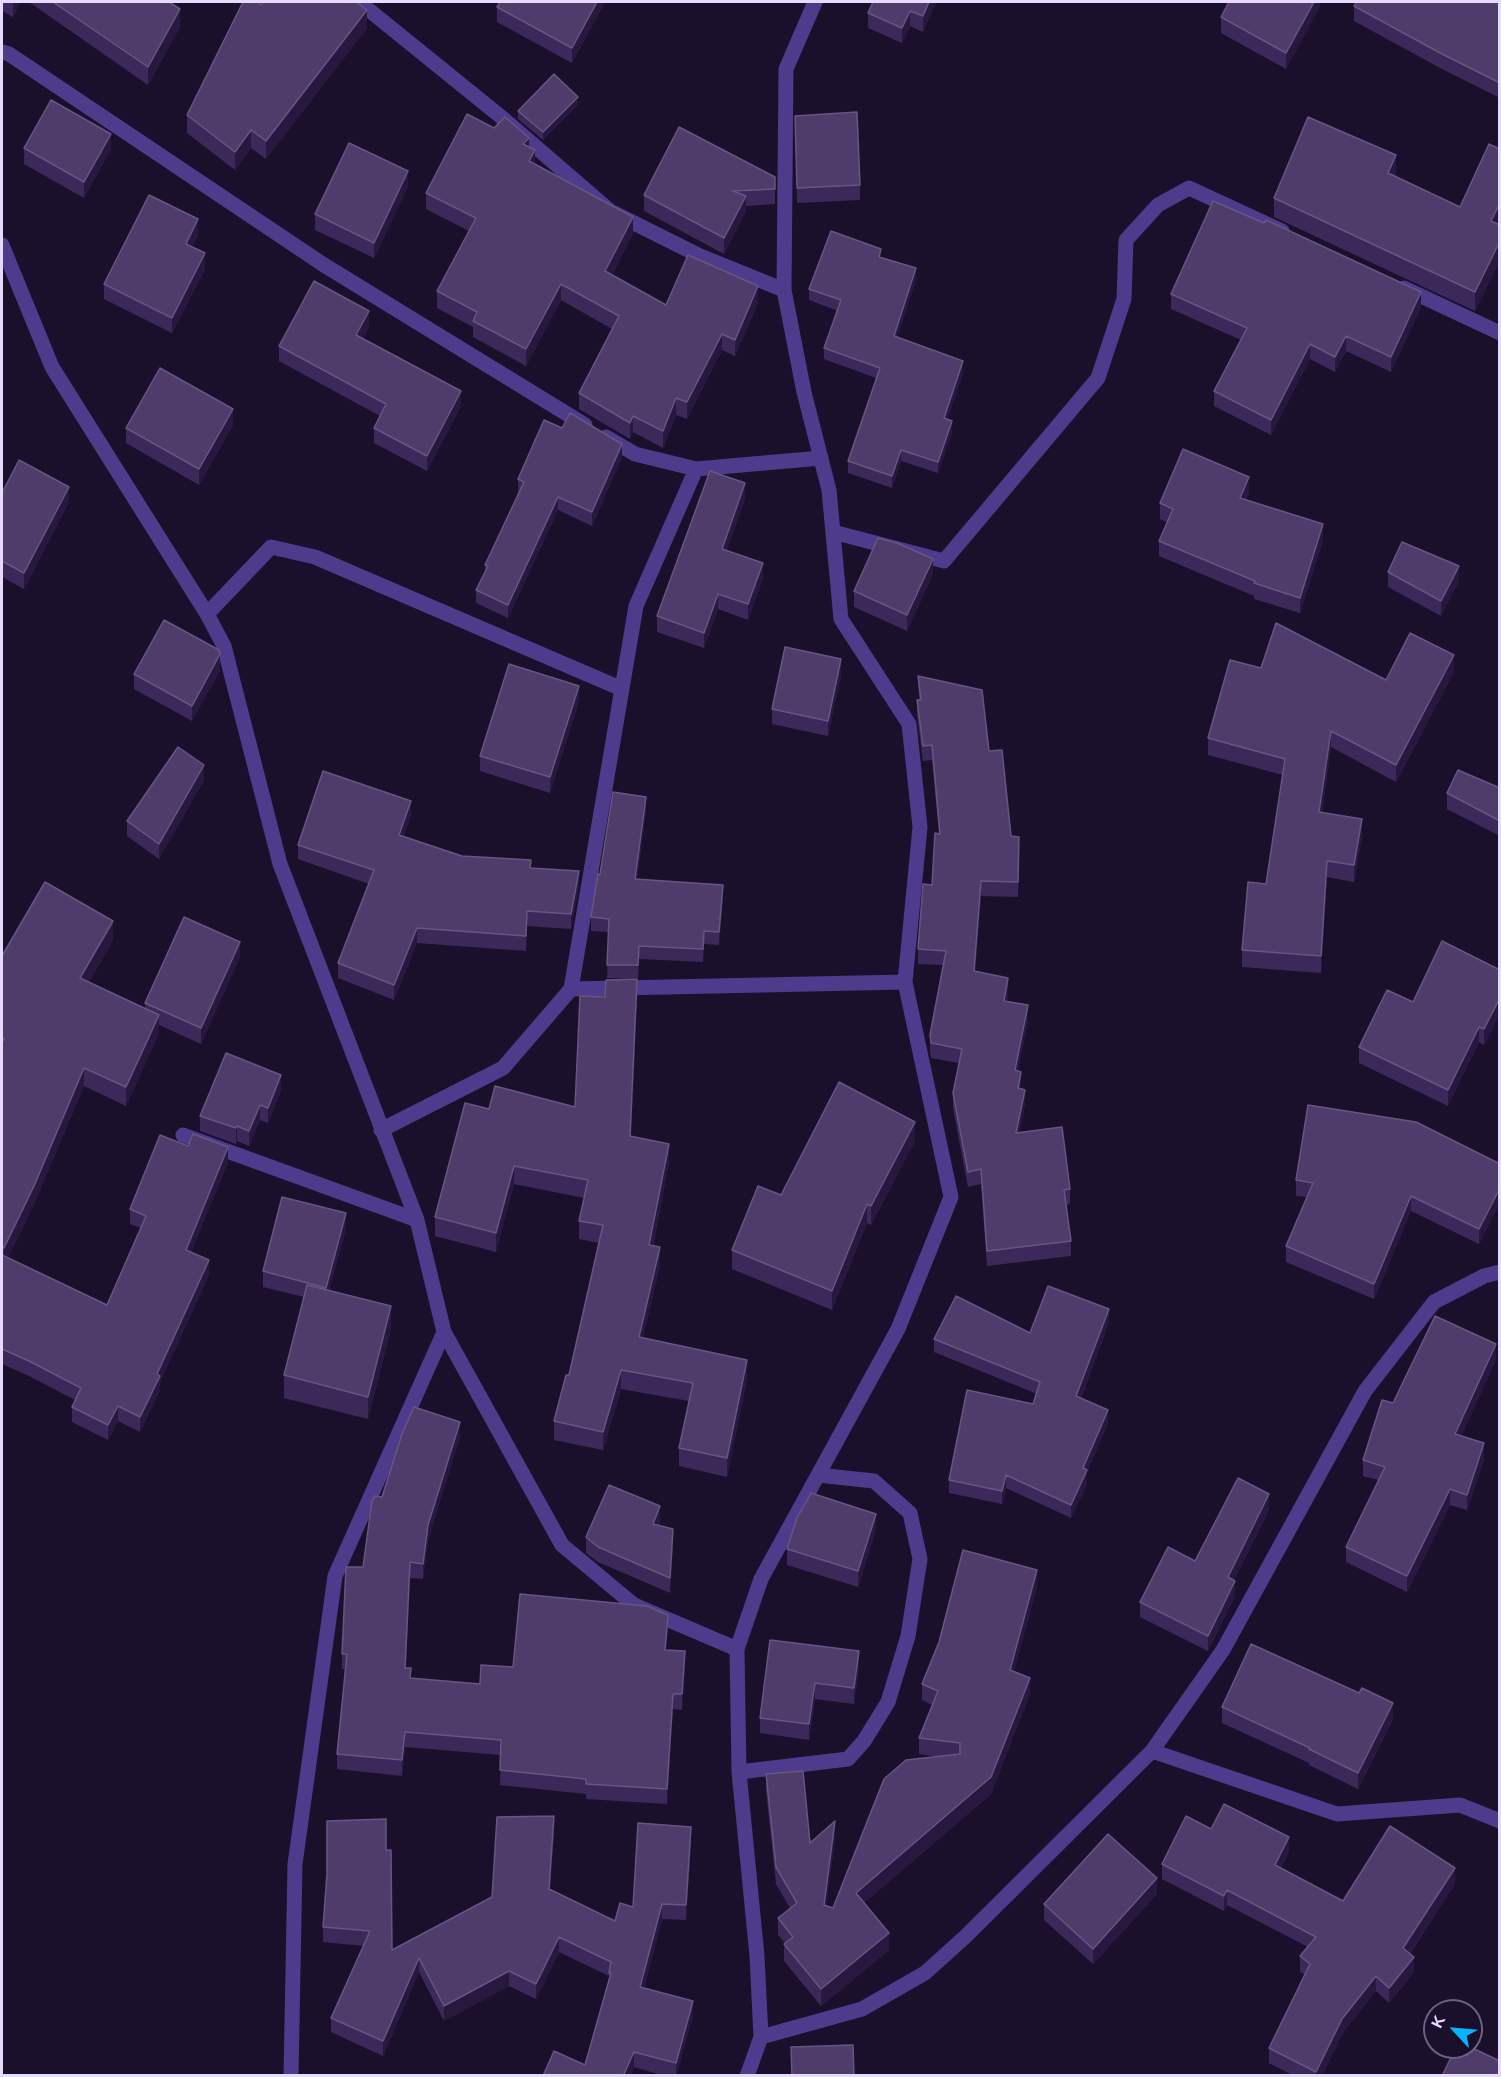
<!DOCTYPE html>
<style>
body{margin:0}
#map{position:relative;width:1501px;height:2077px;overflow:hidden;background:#1b102b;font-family:Arial,sans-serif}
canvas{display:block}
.frame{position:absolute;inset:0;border:3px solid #e6dbff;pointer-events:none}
.north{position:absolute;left:1423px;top:1999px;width:60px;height:60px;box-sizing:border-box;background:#1b102b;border:2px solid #6c6180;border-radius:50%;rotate:296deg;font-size:16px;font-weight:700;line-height:24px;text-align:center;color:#e6dbff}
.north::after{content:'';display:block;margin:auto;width:21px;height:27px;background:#07b4ff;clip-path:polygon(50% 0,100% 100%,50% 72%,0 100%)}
</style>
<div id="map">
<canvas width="1501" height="2077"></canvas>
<div class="frame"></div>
<div class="north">K</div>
</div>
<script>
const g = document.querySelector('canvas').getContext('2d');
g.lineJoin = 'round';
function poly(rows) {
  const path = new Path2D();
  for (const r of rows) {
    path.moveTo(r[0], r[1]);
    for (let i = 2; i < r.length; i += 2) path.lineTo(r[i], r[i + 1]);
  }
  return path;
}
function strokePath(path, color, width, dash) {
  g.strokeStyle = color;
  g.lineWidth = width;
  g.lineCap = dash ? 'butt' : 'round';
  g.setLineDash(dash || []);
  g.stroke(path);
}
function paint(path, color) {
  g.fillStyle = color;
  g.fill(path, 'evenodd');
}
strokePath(poly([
 [359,2,500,116,610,211,700,256,784,290],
 [2,52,9,54,324,265,585,425],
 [2,245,52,367,207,614,224,646,280,864,417,1220,444,1332,562,1545,634,1605,737,1649],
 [1404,288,1500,333],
 [606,437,635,454,696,469,821,458],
 [833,532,944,561,1098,378,1124,299,1126,240,1158,205,1189,188,1282,231],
 [207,614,271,547,315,557,622,689],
 [571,989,905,982],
 [381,1130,503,1068,571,989,636,606,696,469],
 [183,1135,417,1220],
 [1152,1751,1337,1814,1460,1805,1500,1821],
 [739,1772,848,1759,864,1741,888,1702,908,1636,920,1559,910,1513,874,1481,818,1475],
 [761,2037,862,2009,925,1973,966,1936,1152,1751,1223,1650,1365,1391,1434,1302,1484,1276,1500,1272],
 [291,2076,295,1864,335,1576,444,1332],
 [747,2076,761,2037,757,1956,739,1772,737,1649,761,1579,898,1329,951,1197,905,982,920,827,909,724,841,619,829,490,804,392,784,290,786,69,815,2]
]), '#4e3b8b', 15);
paint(poly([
 [2,2,20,2,13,17,2,11],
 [29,2,169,2,180,27,148,85],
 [605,2,572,63,497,22,497,7],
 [936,2,923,32,910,26,902,43,868,28,868,13],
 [1320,2,1320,6,1286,69,1221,33,1221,17],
 [1500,2,1500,98,1442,69,1354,21,1354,6],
 [261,5,367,28,266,159,251,148,235,170,187,133,187,115],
 [578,105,543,140,518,119,518,111],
 [795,116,860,185,860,200,797,203],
 [529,147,535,164,633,233,612,275,666,305,758,303,735,356,722,350,687,419,676,415,663,448,633,432,630,439,579,409,579,393,612,329,561,300,526,366,473,337,473,327,437,308,437,291,469,231,426,209,426,193],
 [24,148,111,149,84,198,24,164],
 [1500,149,1500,222,1498,225,1500,225,1500,260,1475,311,1274,217,1274,198,1396,174,1395,177,1460,207],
 [775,177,775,204,746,206,746,211,724,254,644,211,644,195],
 [408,186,374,258,315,230,315,214],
 [198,235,192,247,205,269,172,333,104,299,104,284],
 [881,257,916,280,897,338,963,373,947,419,952,433,938,473,901,461,892,488,848,473,848,461,876,378,824,359,824,348,838,311,809,300,809,289],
 [1171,294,1421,307,1391,372,1346,351,1335,372,1310,359,1271,435,1214,406,1214,391,1241,340,1171,309],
 [369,326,363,338,461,406,427,471,374,443,374,428,380,416,279,361,279,346],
 [233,425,199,485,126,443,126,428],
 [622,457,592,526,558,510,508,618,476,603,476,590,485,571,485,565,519,493,518,492,518,479],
 [1249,492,1246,500,1323,540,1300,613,1254,599,1254,596,1159,556,1159,541,1167,522,1160,519,1160,503],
 [2,493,69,502,24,589,2,577],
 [745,499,727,550,763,578,748,620,718,609,704,648,657,632,657,616],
 [1388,572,1459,581,1441,616,1388,587],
 [933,574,907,631,854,607,854,591],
 [1261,668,1386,680,1454,672,1396,782,1331,747,1322,812,1362,836,1354,882,1327,877,1321,973,1242,967,1242,950,1266,884,1283,775,1208,755,1208,738],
 [220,670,192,721,134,689,134,674],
 [841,675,828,736,772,724,772,709],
 [918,676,989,751,1011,836,1019,852,1018,897,981,896,975,972,1008,993,1007,1002,1028,1020,1018,1071,1021,1087,1021,1089,1025,1105,1019,1133,1070,1189,1070,1204,1066,1205,1071,1241,1071,1256,987,1266,981,1184,968,1187,953,1108,953,1093,959,1063,931,1058,930,1050,930,1035,943,965,918,964,918,949,932,885,939,834,932,760,923,761,917,715,917,700,919,700],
 [579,701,550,793,480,771,480,756],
 [204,780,159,859,127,836,127,821],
 [1500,788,1500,836,1447,809,1447,793],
 [646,810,637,879,723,898,719,945,704,944,703,962,639,959,638,978,607,978,609,932,591,931,591,917,600,874],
 [411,816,403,837,462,856,531,868,579,886,571,929,527,926,526,951,417,943,394,1000,338,978,338,963,369,884,298,859,298,845],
 [113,940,89,982,145,1008,145,1003,240,957,201,1044,159,1025,159,1033,126,1106,84,1086,34,1204,8,1258,107,1305,141,1228,130,1224,130,1209,228,1162,191,1252,209,1275,160,1382,160,1390,140,1432,118,1421,108,1440,72,1422,72,1407,75,1400,29,1376,2,1364,2,956],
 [1500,970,1500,1013,1484,1045,1479,1042,1448,1106,1359,1063,1359,1047,1413,1002],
 [605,997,637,997,631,1137,669,1162,653,1246,660,1266,643,1337,747,1379,727,1477,679,1466,679,1448,689,1401,621,1389,603,1450,554,1440,554,1421,569,1375,599,1243,579,1239,579,1221,584,1198,514,1184,496,1252,435,1236,435,1217,489,1109,575,1107],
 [281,1091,268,1123,260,1120,249,1146,237,1141,236,1144,200,1131,200,1116],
 [915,1141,871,1225,867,1223,832,1310,732,1269,732,1250,781,1195],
 [1500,1164,1500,1203,1479,1244,1411,1211,1374,1299,1286,1262,1286,1246,1307,1197,1296,1196,1296,1180],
 [346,1229,329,1291,391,1329,368,1419,284,1398,284,1375,304,1297,263,1287,263,1271],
 [1109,1322,1081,1398,1108,1423,1087,1472,1087,1484,1071,1518,1006,1488,1002,1504,949,1493,949,1480,1033,1404,1037,1394,934,1352,934,1339,1030,1333],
 [1496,1360,1461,1436,1484,1459,1467,1510,1450,1505,1407,1592,1346,1562,1346,1547,1379,1480,1363,1476,1363,1460,1393,1403],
 [460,1437,428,1540,423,1579,410,1578,406,1668,411,1678,480,1684,513,1667,668,1630,666,1650,685,1666,682,1710,673,1709,667,1804,586,1799,586,1794,500,1785,501,1755,405,1747,402,1776,337,1769,337,1754,345,1669,342,1669,342,1654,382,1497],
 [1269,1510,1234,1580,1235,1596,1208,1651,1140,1617,1140,1602,1195,1561],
 [660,1521,659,1525,673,1544,670,1593,598,1562,586,1553,586,1537],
 [876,1529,858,1587,787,1565,787,1549],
 [1037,1587,1014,1671,1030,1694,991,1794,864,1903,889,1950,821,2006,784,1961,784,1944,785,1943,778,1935,778,1918,790,1908,776,1884,766,1791,766,1774,810,1843,835,1838,826,1906,833,1908,939,1757,919,1754,919,1738,932,1705,922,1700,922,1684],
 [770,1640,859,1667,854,1704,815,1699,809,1740,760,1733,760,1718],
 [1222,1707,1393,1719,1358,1789,1309,1765,1309,1763,1222,1723],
 [1211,1829,1289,1852,1281,1868,1343,1901,1455,1883,1410,1954,1414,1972,1389,2003,1376,1991,1342,2034,1322,2076,1294,2076,1269,2063,1269,2048,1305,1975,1300,1972,1300,1956,1308,1947,1227,1905,1224,1911,1162,1879,1162,1864],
 [554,1831,550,1889,615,1921,633,1907,691,1842,686,1920,662,1919,644,1988,693,2016,676,2076,665,2076,634,2067,630,2076,543,2076,585,2065,609,1982,609,1976,559,1952,536,1999,509,1986,444,2021,419,1972,383,2056,331,2032,331,2018,364,1946,323,1942,323,1927,386,1850,392,1950,492,1897],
 [1157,1894,1093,1964,1044,1920,1044,1904]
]), '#3d2959');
paint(poly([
 [13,2,20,2,13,17],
 [597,2,605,2,572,63,572,48],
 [929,2,936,2,923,32,923,16],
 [1314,2,1320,2,1320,6,1286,69,1286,53],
 [180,9,180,27,148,85,148,67],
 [367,10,367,28,266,159,266,141],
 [910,11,910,26,902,43,902,28],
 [578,97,578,105,543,140,543,132],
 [251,130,251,148,235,170,235,152],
 [111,134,111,149,84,198,84,182],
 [529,138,529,154,523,144],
 [535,150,535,166,529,161],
 [1396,155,1396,174,1388,192,1388,173],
 [408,171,408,186,374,258,374,243],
 [746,196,746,211,724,254,724,238],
 [1500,203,1500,222,1491,240,1491,221],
 [633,217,633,233,605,288,605,271],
 [198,219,198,235,186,259,186,244],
 [1500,241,1500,260,1475,311,1475,292],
 [205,253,205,269,172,333,172,318],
 [916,268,916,280,894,348,894,336],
 [561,284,561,300,526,366,526,349],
 [758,286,758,303,735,356,735,340],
 [1421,292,1421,307,1391,372,1391,357],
 [369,311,369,326,356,350,356,335],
 [722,334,722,350,687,419,687,402],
 [1346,336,1346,351,1335,372,1335,357],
 [1310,344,1310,359,1271,435,1271,420],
 [963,361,963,373,944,430,944,418],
 [461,391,461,406,427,471,427,456],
 [676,398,676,415,663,448,663,431],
 [233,409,233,425,199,485,199,469],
 [633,416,633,432,630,439,630,423],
 [952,421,952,433,938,473,938,462],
 [622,444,622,457,592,526,592,512],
 [901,450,901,461,892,488,892,476],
 [1249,477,1249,492,1240,513,1240,498],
 [745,483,745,499,722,564,722,549],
 [69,487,69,502,24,589,24,573],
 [558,497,558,510,508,618,508,605],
 [1323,524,1323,540,1300,613,1300,598],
 [933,559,933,574,907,631,907,615],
 [763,563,763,578,748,620,748,604],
 [1459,566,1459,581,1441,616,1441,601],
 [718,594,718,609,704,648,704,633],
 [220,654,220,670,192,721,192,706],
 [1454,655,1454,672,1396,782,1396,765],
 [841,659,841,675,828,736,828,721],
 [579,686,579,701,550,793,550,777],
 [1331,731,1331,747,1319,829,1319,812],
 [204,765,204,780,159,859,159,844],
 [646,797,646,810,635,892,635,879],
 [411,801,411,816,399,850,399,835],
 [1362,819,1362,836,1354,882,1354,865],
 [1327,861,1327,877,1321,973,1321,956],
 [579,871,579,886,571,929,571,914],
 [981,881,981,896,974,986,974,971],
 [723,885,723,898,719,945,719,932],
 [527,911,527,926,526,951,526,936],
 [113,921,113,940,80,997,80,978],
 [417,928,417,943,394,1000,394,985],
 [240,942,240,957,201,1044,201,1028],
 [1008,978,1008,993,1004,1016,1004,1001],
 [637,979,637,997,630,1155,630,1136],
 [1500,998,1500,1013,1484,1045,1484,1029],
 [1028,1005,1028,1020,1015,1085,1015,1070],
 [159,1015,159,1033,126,1106,126,1087],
 [1479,1027,1479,1042,1448,1106,1448,1090],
 [84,1068,84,1086,34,1204,4,1267,4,1248],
 [1021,1072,1021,1087,1018,1103,1018,1088],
 [281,1075,281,1091,268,1123,268,1108],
 [1025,1090,1025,1105,1016,1148,1016,1133],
 [260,1105,260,1120,249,1146,249,1131],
 [915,1122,915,1141,871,1225,871,1206],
 [237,1126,237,1141,236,1144,236,1128],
 [669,1144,669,1162,649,1263,649,1245],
 [228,1147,228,1162,186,1265,186,1250],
 [514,1166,514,1184,496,1252,496,1233],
 [1500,1188,1500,1203,1479,1244,1479,1229],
 [1411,1196,1411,1211,1374,1299,1374,1284],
 [867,1204,867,1223,832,1310,832,1291],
 [346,1213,346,1229,326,1303,326,1288],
 [660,1247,660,1266,639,1355,639,1337],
 [209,1260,209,1275,160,1382,160,1390,140,1432,140,1417,157,1374],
 [391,1306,391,1329,368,1419,368,1397],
 [1109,1309,1109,1322,1076,1410,1076,1396],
 [1496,1344,1496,1360,1455,1449,1455,1434],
 [747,1360,747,1379,727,1477,727,1458],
 [621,1370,621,1389,603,1450,603,1432],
 [118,1406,118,1421,108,1440,108,1425],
 [1108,1410,1108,1423,1087,1472,1087,1484,1071,1518,1071,1505,1083,1468],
 [460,1422,460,1437,428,1540,423,1579,423,1564,428,1525],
 [1484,1443,1484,1459,1467,1510,1467,1495],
 [1006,1475,1006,1488,1002,1504,1002,1491],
 [1450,1489,1450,1505,1407,1592,1407,1576],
 [1269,1494,1269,1510,1228,1592,1228,1577],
 [660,1506,660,1521,653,1539,653,1524],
 [876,1514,876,1529,858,1587,858,1571],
 [673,1529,673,1544,670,1593,670,1578],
 [410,1562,410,1578,405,1683,405,1668],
 [1037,1570,1037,1587,1010,1686,1010,1670],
 [1235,1581,1235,1596,1208,1651,1208,1636],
 [668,1615,668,1630,665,1665,665,1650],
 [685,1651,685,1666,682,1710,682,1694],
 [859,1651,859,1667,854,1704,854,1688],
 [1030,1678,1030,1694,991,1794,856,1910,856,1893],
 [815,1683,815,1699,809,1740,809,1724],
 [673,1694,673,1709,667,1804,667,1789],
 [1393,1703,1393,1719,1358,1789,1358,1773],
 [405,1732,405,1747,402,1776,402,1760],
 [554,1816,554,1831,549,1904,549,1889],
 [835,1821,835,1838,824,1922,824,1905],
 [691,1827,691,1842,686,1920,686,1905],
 [1289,1837,1289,1852,1275,1880,1275,1865],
 [1455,1868,1455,1883,1403,1964,1403,1948],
 [1157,1878,1157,1894,1093,1964,1093,1949],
 [1227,1890,1227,1905,1224,1911,1224,1896],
 [662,1904,662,1919,640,2002,640,1987],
 [889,1933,889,1950,821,2006,821,1989],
 [559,1937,559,1952,536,1999,536,1984],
 [1414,1957,1414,1972,1389,2003,1389,1988],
 [419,1958,419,1972,383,2056,383,2041],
 [509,1971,509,1986,444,2021,444,2006],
 [1376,1976,1376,1991,1342,2034,1322,2076,1316,2076,1316,2072,1342,2019],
 [693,2001,693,2016,676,2076,676,2063],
 [634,2052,634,2067,630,2076,623,2076]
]), '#28173f');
const building = poly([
 [53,2,169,2,180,9,148,67,53,2],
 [243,2,257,2,261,5,263,2,356,2,367,10,266,141,251,130,235,152,187,115,243,2],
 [500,2,597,2,572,48,497,7,500,2],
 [873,2,929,2,923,16,910,11,902,28,868,13,873,2],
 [1229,2,1314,2,1286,53,1221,17,1229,2],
 [1357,2,1500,2,1500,83,1442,54,1354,6,1357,2],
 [554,74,578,97,543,132,518,111,554,74],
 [51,100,111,134,84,182,24,148,51,100],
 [857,112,860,185,797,188,795,116,857,112],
 [467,114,494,128,505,117,529,138,523,144,535,150,529,161,633,217,605,271,666,305,688,255,758,286,735,340,722,334,687,402,676,398,663,431,633,416,630,423,579,393,619,316,561,284,526,349,473,321,477,312,437,291,476,218,426,193,467,114],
 [1308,117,1396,155,1388,173,1460,207,1489,144,1500,149,1500,203,1491,221,1500,225,1500,241,1475,292,1274,198,1308,117],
 [679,127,775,177,775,189,733,191,746,196,724,238,644,195,679,127],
 [349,143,408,171,374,243,315,214,349,143],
 [149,195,198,219,186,244,205,253,172,318,104,284,149,195],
 [1213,201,1264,223,1266,220,1421,292,1391,357,1346,336,1335,357,1310,344,1271,420,1214,391,1247,328,1171,294,1213,201],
 [831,231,881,249,879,257,916,268,894,336,963,361,944,418,952,421,938,462,901,450,892,476,848,461,880,368,824,348,841,300,809,289,831,231],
 [314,281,369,311,356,335,461,391,427,456,374,428,386,404,279,346,314,281],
 [160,368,233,409,199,469,126,428,160,368],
 [570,413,622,444,592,512,558,497,508,605,476,590,488,566,485,565,524,482,518,479,544,420,562,428,570,413],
 [1183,449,1249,477,1240,498,1323,524,1300,598,1254,583,1255,581,1159,541,1173,509,1160,503,1183,449],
 [19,460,69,487,24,573,2,561,2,493,19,460],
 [710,471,745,483,722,549,763,563,748,604,718,594,704,633,657,616,710,471],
 [878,538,897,543,933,559,907,615,854,591,878,538],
 [1402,542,1459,566,1441,601,1388,572,1402,542],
 [164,620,219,650,220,654,192,706,134,674,164,620],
 [1276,623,1386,680,1410,633,1454,655,1396,765,1331,731,1319,812,1362,819,1354,865,1327,861,1321,956,1242,950,1248,882,1266,884,1285,759,1208,738,1230,660,1261,668,1276,623],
 [785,647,841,659,828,721,772,709,785,647],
 [509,664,579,686,550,777,480,756,509,664],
 [918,676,982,690,989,751,1002,750,1011,836,1019,837,1018,882,981,881,974,971,1008,978,1004,1001,1028,1005,1015,1070,1021,1072,1018,1088,1025,1090,1016,1133,1062,1127,1070,1189,1064,1190,1071,1241,987,1251,981,1169,968,1172,953,1093,962,1049,931,1043,930,1035,946,951,918,949,923,884,932,885,935,833,940,834,932,745,923,746,917,700,921,700,918,676],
 [178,747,204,765,159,844,127,821,178,747],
 [1458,770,1500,788,1500,821,1447,793,1458,770],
 [323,771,411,801,399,835,462,856,531,860,530,868,579,871,571,914,527,911,526,936,417,928,394,985,338,963,374,870,298,845,323,771],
 [613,792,646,797,635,879,723,885,719,932,704,931,703,949,639,946,638,965,607,965,609,919,591,917,598,874,600,874,613,792],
 [45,882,113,921,80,978,159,1015,126,1087,84,1068,34,1186,4,1248,2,1247,2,1044,4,1039,2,1037,2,956,45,882],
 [184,917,240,942,201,1028,145,1003,184,917],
 [1442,941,1500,970,1500,998,1484,1029,1479,1027,1448,1090,1359,1047,1387,990,1413,1002,1442,941],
 [637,979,630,1136,669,1144,649,1245,660,1247,639,1337,747,1360,727,1458,679,1448,693,1383,621,1370,603,1432,554,1421,566,1375,569,1375,603,1225,579,1221,588,1180,514,1166,496,1233,435,1217,465,1103,489,1109,495,1086,575,1107,580,996,605,997,606,980,637,979],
 [226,1053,281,1075,268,1108,260,1105,249,1131,237,1126,236,1128,200,1116,226,1053],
 [839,1082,915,1122,871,1206,867,1204,832,1291,732,1250,758,1186,781,1195,839,1082],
 [1308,1105,1416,1122,1500,1164,1500,1188,1479,1229,1411,1196,1374,1284,1286,1246,1313,1183,1296,1180,1308,1105],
 [193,1134,228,1147,186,1250,209,1260,157,1374,160,1376,140,1417,118,1406,108,1425,72,1407,81,1388,29,1361,2,1349,2,1255,107,1305,146,1216,130,1209,160,1135,188,1146,193,1134],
 [282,1197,346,1213,326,1288,263,1271,282,1197],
 [307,1285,391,1306,368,1397,284,1375,307,1285],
 [1048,1286,1109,1309,1076,1396,1108,1410,1083,1468,1087,1470,1071,1505,1006,1475,1002,1491,949,1480,967,1390,1033,1404,1040,1382,934,1339,956,1296,1030,1333,1048,1286],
 [1435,1316,1496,1344,1455,1434,1484,1443,1467,1495,1450,1489,1407,1576,1346,1547,1385,1467,1363,1460,1382,1400,1393,1403,1435,1316],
 [414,1407,460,1422,428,1525,423,1564,410,1562,405,1668,411,1668,410,1678,480,1684,481,1665,513,1667,520,1594,647,1606,668,1615,665,1650,685,1651,682,1694,673,1694,667,1789,586,1784,586,1779,500,1770,501,1740,405,1732,402,1760,337,1754,347,1654,342,1654,346,1567,363,1567,372,1501,375,1496,382,1497,402,1434,414,1407],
 [1238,1478,1269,1494,1228,1577,1235,1581,1208,1636,1140,1602,1168,1547,1195,1561,1238,1478],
 [609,1485,660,1506,653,1524,673,1529,670,1578,598,1547,586,1537,609,1485],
 [811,1493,876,1514,858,1571,787,1549,797,1518,811,1493],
 [963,1550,1037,1570,1010,1670,1030,1678,991,1777,856,1893,889,1933,821,1989,784,1944,793,1937,778,1918,797,1903,776,1867,766,1774,803,1771,810,1843,835,1821,824,1905,833,1908,884,1779,906,1760,960,1754,960,1743,919,1738,938,1691,922,1684,939,1642,963,1550],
 [770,1640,859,1651,854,1688,815,1683,809,1724,760,1718,770,1640],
 [1251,1644,1359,1693,1362,1688,1393,1703,1358,1773,1309,1749,1310,1748,1222,1707,1251,1644],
 [1224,1804,1289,1837,1275,1865,1343,1901,1390,1826,1455,1868,1403,1948,1414,1957,1389,1988,1376,1976,1342,2019,1316,2072,1269,2048,1310,1964,1300,1956,1316,1937,1227,1890,1224,1896,1162,1864,1186,1816,1211,1829,1224,1804],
 [554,1816,549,1889,615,1921,620,1903,633,1907,638,1823,691,1827,686,1905,662,1904,640,1987,693,2001,676,2063,634,2052,623,2076,543,2076,554,2051,585,2065,611,1973,609,1973,611,1962,559,1937,536,1984,509,1971,444,2006,419,1958,383,2041,331,2018,370,1931,323,1927,327,1874,327,1821,386,1819,386,1850,391,1850,392,1950,492,1897,497,1817,554,1816],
 [1108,1834,1157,1878,1093,1949,1044,1904,1108,1834],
 [853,2045,854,2076,792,2076,791,2047,853,2045],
 [1456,2047,1470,2047,1500,2061,1500,2076,1442,2076,1456,2047]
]);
paint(building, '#4f3c6b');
strokePath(building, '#675582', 1.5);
</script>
